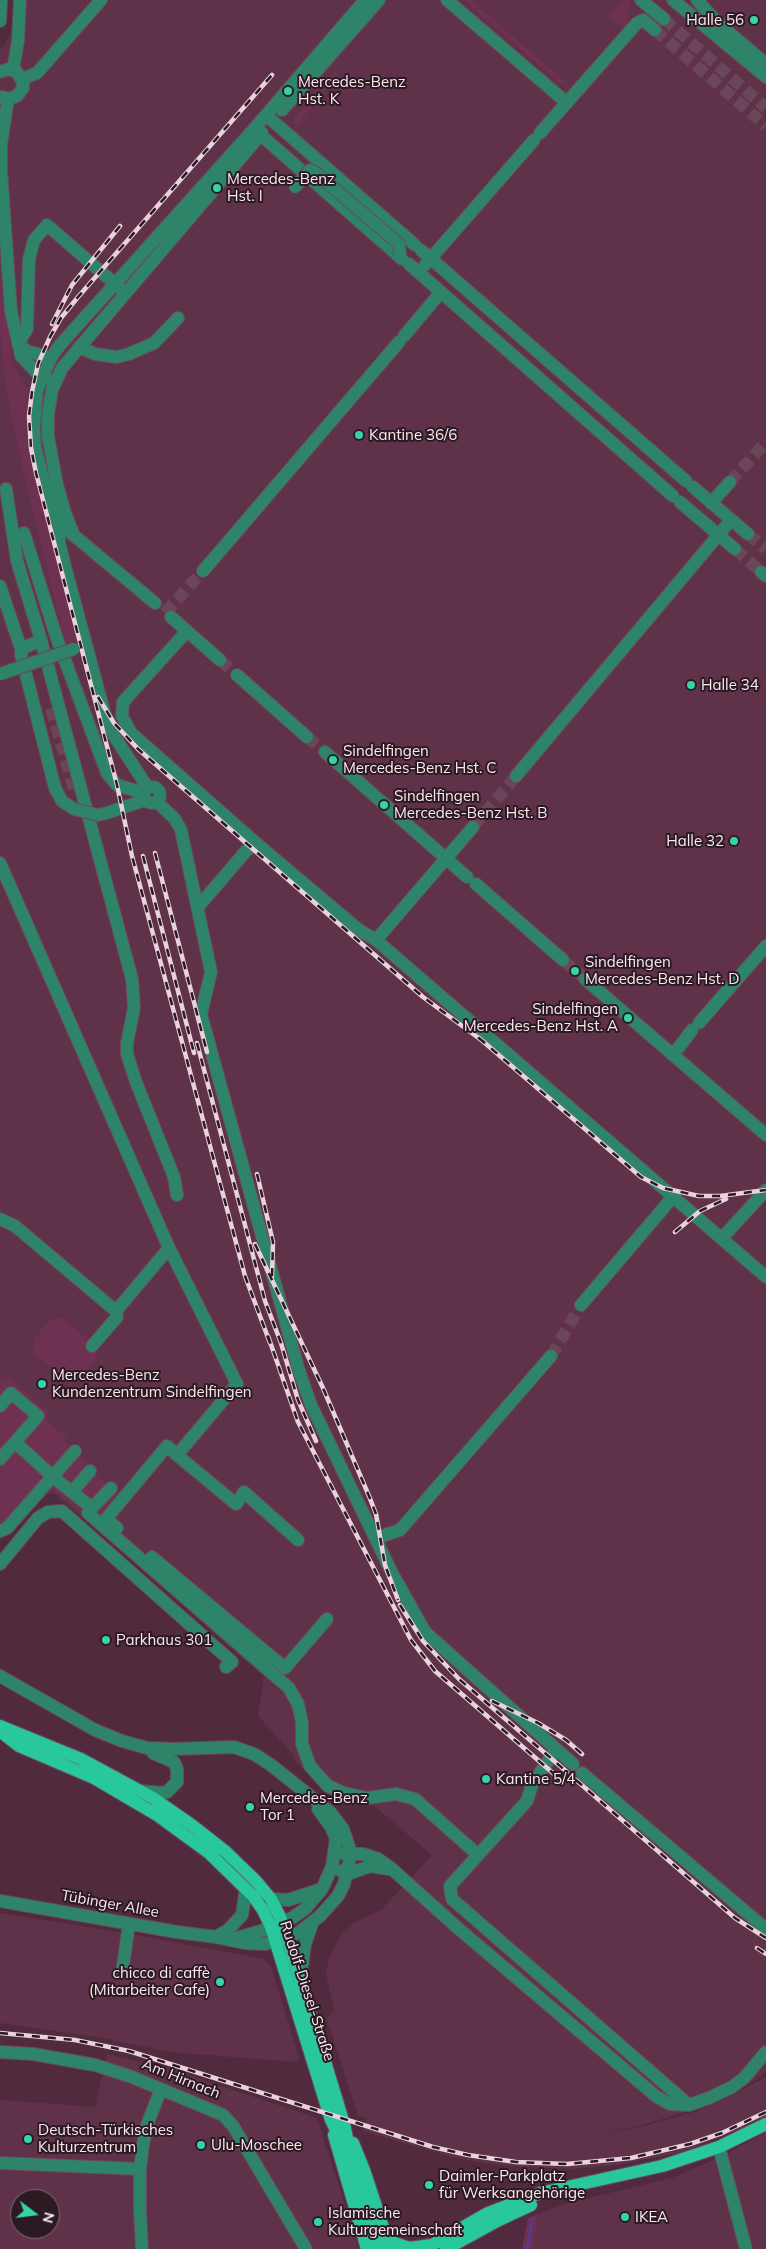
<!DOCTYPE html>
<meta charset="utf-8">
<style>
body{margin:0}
#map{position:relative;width:766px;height:2249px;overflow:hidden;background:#512a3e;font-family:Mulish,sans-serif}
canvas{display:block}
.north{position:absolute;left:10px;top:2189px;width:50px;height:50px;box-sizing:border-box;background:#2c1a23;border:1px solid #806c75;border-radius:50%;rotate:105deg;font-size:14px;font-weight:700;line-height:20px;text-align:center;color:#fde8f1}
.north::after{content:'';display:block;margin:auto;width:18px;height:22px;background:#35d4a7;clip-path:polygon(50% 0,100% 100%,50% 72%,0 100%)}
</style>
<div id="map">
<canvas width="766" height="2249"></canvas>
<div class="north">N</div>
</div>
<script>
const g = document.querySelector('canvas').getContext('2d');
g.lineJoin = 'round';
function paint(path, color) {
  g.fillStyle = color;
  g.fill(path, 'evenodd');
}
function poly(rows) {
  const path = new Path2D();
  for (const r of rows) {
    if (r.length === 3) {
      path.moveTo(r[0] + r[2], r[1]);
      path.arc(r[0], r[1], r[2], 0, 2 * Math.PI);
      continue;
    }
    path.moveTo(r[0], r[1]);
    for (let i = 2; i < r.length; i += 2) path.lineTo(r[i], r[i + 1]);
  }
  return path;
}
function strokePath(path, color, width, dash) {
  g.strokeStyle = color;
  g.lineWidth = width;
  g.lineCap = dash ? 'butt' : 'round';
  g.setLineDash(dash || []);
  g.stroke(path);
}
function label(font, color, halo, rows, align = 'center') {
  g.font = font + ' Mulish,sans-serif';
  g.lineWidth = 4;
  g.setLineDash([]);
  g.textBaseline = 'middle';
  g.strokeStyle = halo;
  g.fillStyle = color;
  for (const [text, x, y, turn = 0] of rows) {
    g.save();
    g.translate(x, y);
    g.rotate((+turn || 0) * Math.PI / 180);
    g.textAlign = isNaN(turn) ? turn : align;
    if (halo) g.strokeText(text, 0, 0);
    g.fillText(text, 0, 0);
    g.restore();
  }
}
paint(poly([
 [15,0,766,0,766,2072,746,2086,696,2109,635,2127,592,2135,641,2127,697,2111,728,2097,766,2077,766,2117,741,2129,682,2152,618,2165,570,2169,527,2167,477,2162,446,2155,363,2131,367,2118,358,2116,327,2019,334,2010,326,1973,330,1956,341,1935,355,1922,381,1910,432,1855,373,1805,344,1805,295,1762,293,1754,258,1716,264,1677,54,1493,38,1496,0,1541,0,49,4,46,14,27],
 [0,1913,131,1934,264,1959,271,1967,300,2060,294,2062,170,2052,97,2037,0,2023],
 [107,2054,173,2070,317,2118,359,2249,0,2249,0,2100,95,2107],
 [20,2199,50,2199,50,2229,20,2229],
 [766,2132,766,2249,533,2249,538,2214,568,2203,672,2178,723,2156]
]), '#60324a');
paint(poly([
 [464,0,471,0,568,84,567,85,561,84],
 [623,0,630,0,627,24,623,28,609,16],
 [337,70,333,81,302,119,299,127,293,122,294,119],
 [0,243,12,361,29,393,26,439,77,642,66,645,15,435,4,372,0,328],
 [63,1318,89,1340,98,1357,72,1385,34,1353,34,1339,51,1319],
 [10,1379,50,1413,45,1419,67,1438,65,1442,87,1461,84,1465,119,1495,93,1523,54,1490,41,1492,0,1539,0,1380],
 [538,2214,533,2249,522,2249,528,2218]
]), '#6f3152');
strokePath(poly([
 [527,2249,532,2219]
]), '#513c9a', 2.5);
strokePath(poly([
 [664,19,766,108],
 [655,30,766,126],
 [730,482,766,442],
 [748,534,766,549],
 [735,549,761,572],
 [165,613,203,571],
 [220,660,237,675],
 [51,708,75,793],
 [307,737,325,752],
 [473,827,516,776],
 [563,960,585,979],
 [551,1356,581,1305]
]), '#6b4659', 12, [12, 6]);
const minor = poly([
 [447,0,567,103],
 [641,0,664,19],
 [673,0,766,77],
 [697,0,718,23,766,64],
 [0,21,1,0],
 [13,70,18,41,20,0],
 [0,72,8,69,17,72,23,83,23,88,17,96,8,99,2,97],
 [22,79,37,73,101,0],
 [8,99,1,144,1,170,11,311,21,356,36,372,47,379],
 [282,110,379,0],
 [266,115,415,245],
 [254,129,402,259],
 [540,133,637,23,643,20,655,30],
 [421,250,686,481],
 [409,264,673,496],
 [425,265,534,140],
 [404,336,441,292],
 [79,347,95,354,116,357,129,354,154,343,178,318],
 [51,358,27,351,18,344,27,329,29,259,34,240,47,225,122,290],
 [693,487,748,534],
 [6,489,17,561,41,640,132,979,134,1008,127,1043,127,1054,136,1082,174,1177,177,1195],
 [680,502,735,549],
 [711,503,730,482],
 [59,523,59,542,66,570,105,715,114,736,148,788],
 [24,533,57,639,107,773,117,785,144,793],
 [73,533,65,513,57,485,48,436,48,414,52,390,62,368,262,133],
 [203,571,399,342],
 [761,572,766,576],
 [0,586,21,649],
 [155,603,59,523,52,512,35,447,34,428,37,391,42,377,51,358,60,345,254,129,365,0],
 [171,617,220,660],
 [187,631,123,702,122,716,131,733,256,843,359,930,376,940,766,1277],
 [41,640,21,649,21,655,55,788],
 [237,675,307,737],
 [325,752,467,877],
 [516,776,731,520],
 [152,795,8],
 [157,802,175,819,181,830,211,972,201,1014,299,1371,311,1405,392,1573,425,1632,573,1764],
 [107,813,145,800],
 [0,863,169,1248,237,1384,177,1455,236,1504,244,1492,298,1540],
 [476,884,563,960],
 [198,907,246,851,256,843],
 [376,940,473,827],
 [585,979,766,1135],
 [699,1023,766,946],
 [673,1055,692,1030],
 [0,1219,15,1226,116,1311],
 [722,1238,766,1190],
 [581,1305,672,1198],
 [92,1346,117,1317,116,1311,169,1248],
 [0,1406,11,1393,38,1416,0,1459],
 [15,1442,53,1477,92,1508,111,1488],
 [72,1492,90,1471],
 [92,1508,88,1513,289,1688,298,1704,302,1722,302,1744,310,1766,328,1786,344,1793,367,1798,396,1794,415,1799,477,1854],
 [117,1528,106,1519,167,1446,177,1455],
 [0,1531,7,1528,75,1451],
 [376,1538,400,1530,551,1356],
 [152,1557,285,1668,327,1619],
 [0,1564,38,1518,48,1512,62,1511,232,1662,226,1667],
 [0,1676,95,1730,122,1741,147,1748,173,1749,234,1747,254,1754,271,1765,330,1812,343,1829,351,1853,344,1884,338,1896,320,1916,298,1933,266,1944,245,1943,216,1937,177,1932,0,1901],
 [556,1749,532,1785,527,1801,450,1886,452,1899,689,2105],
 [582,1773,766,1929],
 [141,1791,160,1793,167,1792,177,1782,177,1769,174,1762,153,1753],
 [335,1853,363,1854,378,1859,392,1869,460,1930,657,2097,670,2104,689,2105,709,2098,732,2087,744,2078,766,2052],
 [341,1871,348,1874,370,1866,389,1869],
 [271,1899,288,1900,322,1889],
 [216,1937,228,1930,242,1915,246,1888],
 [230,1940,264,1930,292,1918,305,1909,322,1889,332,1867,336,1839,331,1827,318,1809],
 [122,1973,129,1924],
 [300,1982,305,1944,312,1924],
 [0,2052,33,2054,95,2065,132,2077,223,2115,233,2126,306,2249],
 [719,2147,746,2249],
 [0,2163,140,2169],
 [142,2249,140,2212,140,2169,143,2145,147,2125,161,2089]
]);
const major = poly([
 [0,1726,81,1759,153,1798,193,1826,226,1852,256,1881,271,1899,280,1917,287,1937,344,2124,352,2162,379,2249],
 [0,1731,19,1746,94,1778,157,1815,209,1853,253,1896,263,1910,271,1927,331,2120,343,2144],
 [334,2135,367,2249],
 [353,2143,364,2170,390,2249],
 [386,2240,409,2248,432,2245],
 [425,2249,488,2213,540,2193,662,2166,719,2147,766,2124],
 [446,2249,497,2221,531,2205]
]);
strokePath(minor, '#6d485b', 14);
strokePath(major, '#6d485b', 14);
strokePath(minor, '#2e8469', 12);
strokePath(major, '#29c79c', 12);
const rail = poly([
 [52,324,72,285,120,226],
 [98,697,114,723,138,749,423,997,484,1042],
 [155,853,207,1052],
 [143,856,194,1053],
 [479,1038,641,1177,663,1188,699,1196,720,1196,766,1190],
 [197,1043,265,1301,281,1343,298,1400,316,1441],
 [257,1174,273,1242,272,1277],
 [675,1232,700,1211,726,1199],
 [255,1244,323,1388,369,1496,376,1514,385,1565,398,1600],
 [268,1336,298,1422,411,1640,435,1671,561,1780],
 [270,1343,245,1276,132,856,117,785,36,473,31,448,29,416,32,392,38,364,50,337,61,318,78,297,272,75],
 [400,1605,423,1641,459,1679,567,1772],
 [492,1701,538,1723,566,1740,582,1754],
 [576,1780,735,1918,766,1938],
 [757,1948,766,1954],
 [0,2033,75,2040,129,2051,433,2147,468,2155,516,2162,567,2164,631,2158,690,2144,722,2133,766,2112]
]);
strokePath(rail, '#ead2dd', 4.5);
strokePath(rail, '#2c1a23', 2.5, [8]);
const minorBridge = poly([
 [295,187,310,170,316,173,399,244,400,256],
 [0,674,74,649],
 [55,788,62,801,74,809,98,815,107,813]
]);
strokePath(minorBridge, '#6d485b', 14, []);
strokePath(minorBridge, '#2e8469', 12);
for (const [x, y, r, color] of [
 [754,20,5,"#35d4a7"],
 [288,91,5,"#35d4a7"],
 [217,188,5,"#35d4a7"],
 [359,435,5,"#35d4a7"],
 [691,685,5,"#35d4a7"],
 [333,760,5,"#35d4a7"],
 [384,805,5,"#35d4a7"],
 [734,841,5,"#35d4a7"],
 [575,971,5,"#35d4a7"],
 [628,1018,5,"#35d4a7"],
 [42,1384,5,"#35d4a7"],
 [106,1640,5,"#35d4a7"],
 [486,1779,5,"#35d4a7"],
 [250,1807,5,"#35d4a7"],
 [220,1982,5,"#35d4a7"],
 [28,2139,5,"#35d4a7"],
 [201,2145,5,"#35d4a7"],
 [429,2185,5,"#35d4a7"],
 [625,2217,5,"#35d4a7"],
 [318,2222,5,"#35d4a7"]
]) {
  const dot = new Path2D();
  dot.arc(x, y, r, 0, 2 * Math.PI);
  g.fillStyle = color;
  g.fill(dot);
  strokePath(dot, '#2c1a23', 2);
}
label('15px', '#fde8f1', '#2c1a23', [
 ["Halle 56",744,20,"right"],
 ["Mercedes-Benz",298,82],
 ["Hst. K",298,99],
 ["Mercedes-Benz",227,179],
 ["Hst. I",227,196],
 ["Kantine 36/6",369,435],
 ["Halle 34",701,685],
 ["Sindelfingen",343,751],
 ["Mercedes-Benz Hst. C",343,768],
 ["Sindelfingen",394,796],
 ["Mercedes-Benz Hst. B",394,813],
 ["Halle 32",724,841,"right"],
 ["Sindelfingen",585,962],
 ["Mercedes-Benz Hst. D",585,979],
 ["Sindelfingen",618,1009,"right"],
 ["Mercedes-Benz Hst. A",618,1026,"right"],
 ["Mercedes-Benz",52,1375],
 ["Kundenzentrum Sindelfingen",52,1392],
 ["Parkhaus 301",116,1640],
 ["Kantine 5/4",496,1779],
 ["Mercedes-Benz",260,1798],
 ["Tor 1",260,1815],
 ["chicco di caffè",210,1973,"right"],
 ["(Mitarbeiter Cafe)",210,1990,"right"],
 ["Deutsch-Türkisches",38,2130],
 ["Kulturzentrum",38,2147],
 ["Ulu-Moschee",211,2145],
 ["Daimler-Parkplatz",439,2176],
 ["für Werksangehörige",439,2193],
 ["Islamische",328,2213],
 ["Kulturgemeinschaft",328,2230],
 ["IKEA",635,2217]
], 'left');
label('15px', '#fde8f1', '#2c1a23', [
 ["Tübinger Allee",110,1904,10],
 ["Rudolf-Diesel-Straße",307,1991,72],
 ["Am Hirnach",181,2079,22]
]);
</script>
